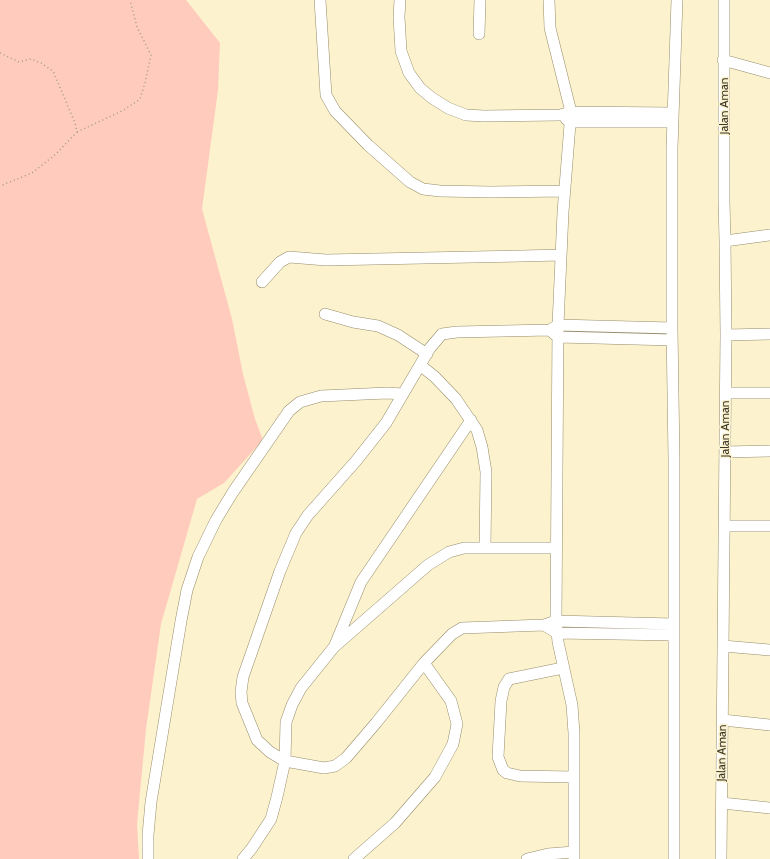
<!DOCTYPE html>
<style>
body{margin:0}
canvas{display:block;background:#fcf2cd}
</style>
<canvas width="770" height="859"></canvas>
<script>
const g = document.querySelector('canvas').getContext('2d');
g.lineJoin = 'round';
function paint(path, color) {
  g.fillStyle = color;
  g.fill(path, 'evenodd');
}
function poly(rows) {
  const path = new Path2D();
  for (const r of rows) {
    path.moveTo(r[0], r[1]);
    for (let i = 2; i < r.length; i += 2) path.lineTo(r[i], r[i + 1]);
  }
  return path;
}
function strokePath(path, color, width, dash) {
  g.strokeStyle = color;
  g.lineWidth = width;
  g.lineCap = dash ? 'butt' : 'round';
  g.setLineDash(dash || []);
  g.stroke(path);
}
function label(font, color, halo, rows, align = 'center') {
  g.font = font + ' Cabin,sans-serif';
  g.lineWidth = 3;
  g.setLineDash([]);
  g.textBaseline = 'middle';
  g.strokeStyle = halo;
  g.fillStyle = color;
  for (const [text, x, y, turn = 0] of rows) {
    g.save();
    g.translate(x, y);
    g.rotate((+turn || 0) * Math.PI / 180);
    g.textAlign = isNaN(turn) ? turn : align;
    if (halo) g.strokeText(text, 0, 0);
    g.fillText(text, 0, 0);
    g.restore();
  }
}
paint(poly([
 [0,0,186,0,220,43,218,90,202,209,232,319,243,374,255,419,263,440,224,483,197,499,161,624,146,729,137,824,139,859,0,859]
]), '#ffcbbd');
const minor = poly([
 [320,0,326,95,335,111,368,145,410,182,423,189,440,191,491,192,564,191],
 [400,0,399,17,401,51,409,73,420,88,432,98,448,108,466,115,484,116,560,115,571,112,673,113],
 [549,0,550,28,571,112,563,212,558,325,556,621,558,642,572,705,574,733,574,859],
 [479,34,480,0],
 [723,60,770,73],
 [566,119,571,122,672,122],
 [725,241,770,235],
 [262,282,280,262,289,257,326,260,522,256,560,255],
 [325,314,353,322,378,326,398,335,427,354],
 [553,333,558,337,672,340],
 [726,335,770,334],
 [420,365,435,377,456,399,477,430,482,447,486,472,485,548],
 [725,393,770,393],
 [725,452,770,451],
 [724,526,770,526],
 [673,624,556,621,544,625,557,633,673,635],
 [544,625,462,628,452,634,424,663,376,723,346,758,335,766,324,768,285,761,270,752,257,740,242,703,241,692,243,677,280,571,296,533,308,515,356,461,386,423,430,348,442,334,457,332,550,330,558,325,672,328],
 [335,645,361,582,471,420],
 [723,646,770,650],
 [563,668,509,679,504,687,501,701,498,757,503,770,507,773,520,776,573,777],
 [723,720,770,725],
 [722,803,770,808],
 [148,859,148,835,151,802,181,621,187,590,198,557,216,520,233,492,289,411,300,402,321,396,387,393,403,394],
 [243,859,252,848,271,819,277,797,285,761,286,722,292,705,301,688,334,647,428,565,449,552,464,548,556,548],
 [354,859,395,823,435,777,453,744,457,724,451,701,424,663],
 [527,859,548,854,574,852],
 [674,859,674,459,672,328,672,148,677,0],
 [721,859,726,335,725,241,724,201,724,0]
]);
strokePath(minor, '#968c6b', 12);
strokePath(poly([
 [0,53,19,62,31,59,41,63,53,71,75,123,77,132,56,154,32,173,0,186],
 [77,132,124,110,140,99,145,83,151,55,137,27,130,0]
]), '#a39c81', 1.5, [1, 3]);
strokePath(minor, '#fff', 11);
label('12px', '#3b3729', '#fcf2cd', [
 ["Jalan Aman",724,106,-90],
 ["Jalan Aman",725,429,-90],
 ["Jalan Aman",722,753,-89]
]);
</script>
